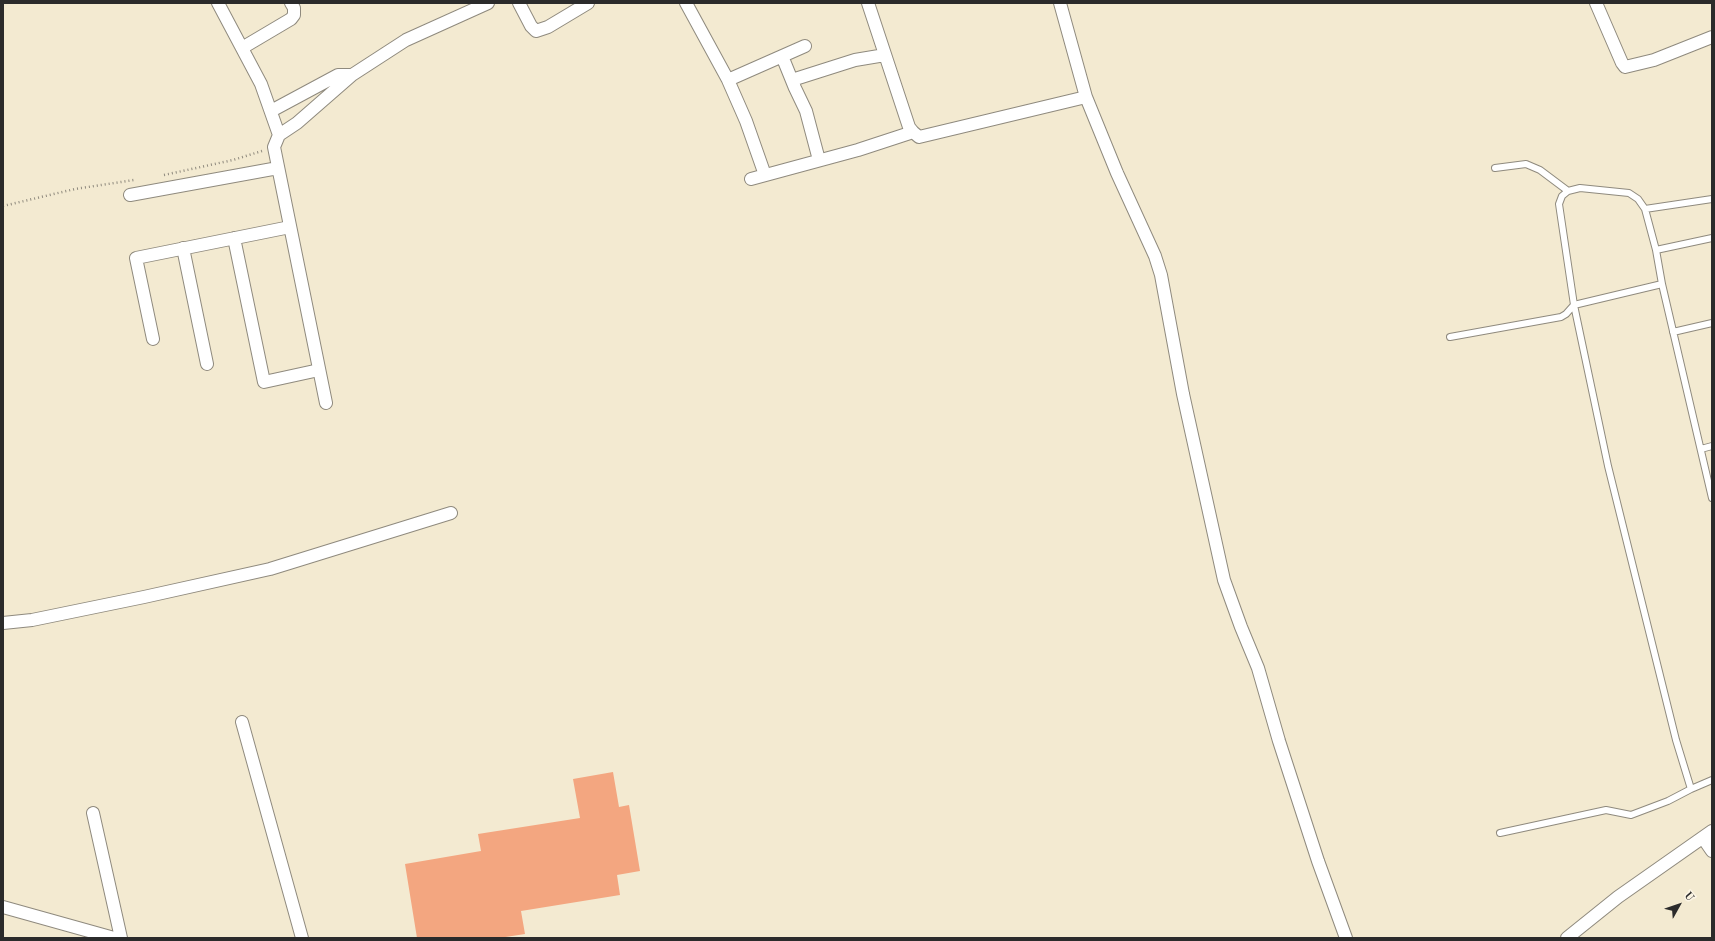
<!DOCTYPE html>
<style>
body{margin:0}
#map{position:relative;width:1715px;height:941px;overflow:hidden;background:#f3ead1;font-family:"Old Standard TT",serif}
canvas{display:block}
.frame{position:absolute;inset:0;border:4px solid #2b2b2b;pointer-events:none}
.north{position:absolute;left:1659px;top:885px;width:40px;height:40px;-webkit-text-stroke:3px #fcf5e5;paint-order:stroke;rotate:50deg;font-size:11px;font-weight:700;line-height:16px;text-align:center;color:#2b2b2b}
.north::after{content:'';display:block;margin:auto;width:14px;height:18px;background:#2b2b2b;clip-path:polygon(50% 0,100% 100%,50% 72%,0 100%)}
</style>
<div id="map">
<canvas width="1715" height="941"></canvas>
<div class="frame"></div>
<div class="north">U</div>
</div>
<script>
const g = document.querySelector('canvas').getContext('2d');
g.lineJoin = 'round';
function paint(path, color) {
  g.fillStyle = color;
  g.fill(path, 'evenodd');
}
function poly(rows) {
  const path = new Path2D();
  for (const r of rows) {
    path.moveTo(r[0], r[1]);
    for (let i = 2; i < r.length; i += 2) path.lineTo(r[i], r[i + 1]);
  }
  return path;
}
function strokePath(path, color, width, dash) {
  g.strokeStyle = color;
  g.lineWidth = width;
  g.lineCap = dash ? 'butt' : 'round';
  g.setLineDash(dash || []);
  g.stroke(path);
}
paint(poly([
 [613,772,619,807,629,805,640,871,617,875,620,895,521,911,525,934,499,938,417,938,405,864,481,851,478,834,580,818,573,779]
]), '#f3a680');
const lane = poly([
 [1495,168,1526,164,1540,170,1568,191],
 [1645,209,1712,199],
 [1656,250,1712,238],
 [1673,332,1712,323],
 [1450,337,1561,317,1566,314,1574,305,1662,284],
 [1701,449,1712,446],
 [1712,498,1662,284,1656,250,1645,209,1638,199,1629,193,1580,188,1568,191,1562,196,1559,204,1574,305,1608,466,1676,740,1691,789,1712,780],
 [1500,833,1606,810,1631,815,1668,801,1691,789]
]);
const street = poly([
 [218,3,261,84,279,135],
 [519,3,531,26,536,31,548,27,588,3],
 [686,3,728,80,746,121,765,175],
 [868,3,909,127,913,132,919,137,1086,97,1117,173,1155,256,1161,275,1183,394,1224,580,1241,627,1258,668,1279,741,1318,861,1346,938],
 [1060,3,1086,97],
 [1596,3,1622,63,1625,67,1654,60,1712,37],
 [242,48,291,19,294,15,294,8,291,3],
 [782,56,795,88,806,111,819,160],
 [728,80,805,46],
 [792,80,855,60,885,55],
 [271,111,338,75,352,75],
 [751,179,858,150,913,132],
 [130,195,278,168],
 [234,238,264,382,319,370],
 [183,248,207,364],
 [153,339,136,258,290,227],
 [326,403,274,147,279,135,297,123,352,75,406,40,488,3],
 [3,623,32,620,144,597,270,569,451,513],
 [242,722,302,938],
 [93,813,121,938],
 [1703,838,1712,851],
 [3,907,114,938],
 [1567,938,1618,897,1712,831]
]);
strokePath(lane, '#8f8a7e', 8);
strokePath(street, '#8f8a7e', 14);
strokePath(poly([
 [164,175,233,160,262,151],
 [3,206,75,189,134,180]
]), '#8f8a7e', 2.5, [1, 3]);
strokePath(lane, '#fff', 6);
strokePath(street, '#fff', 12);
</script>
